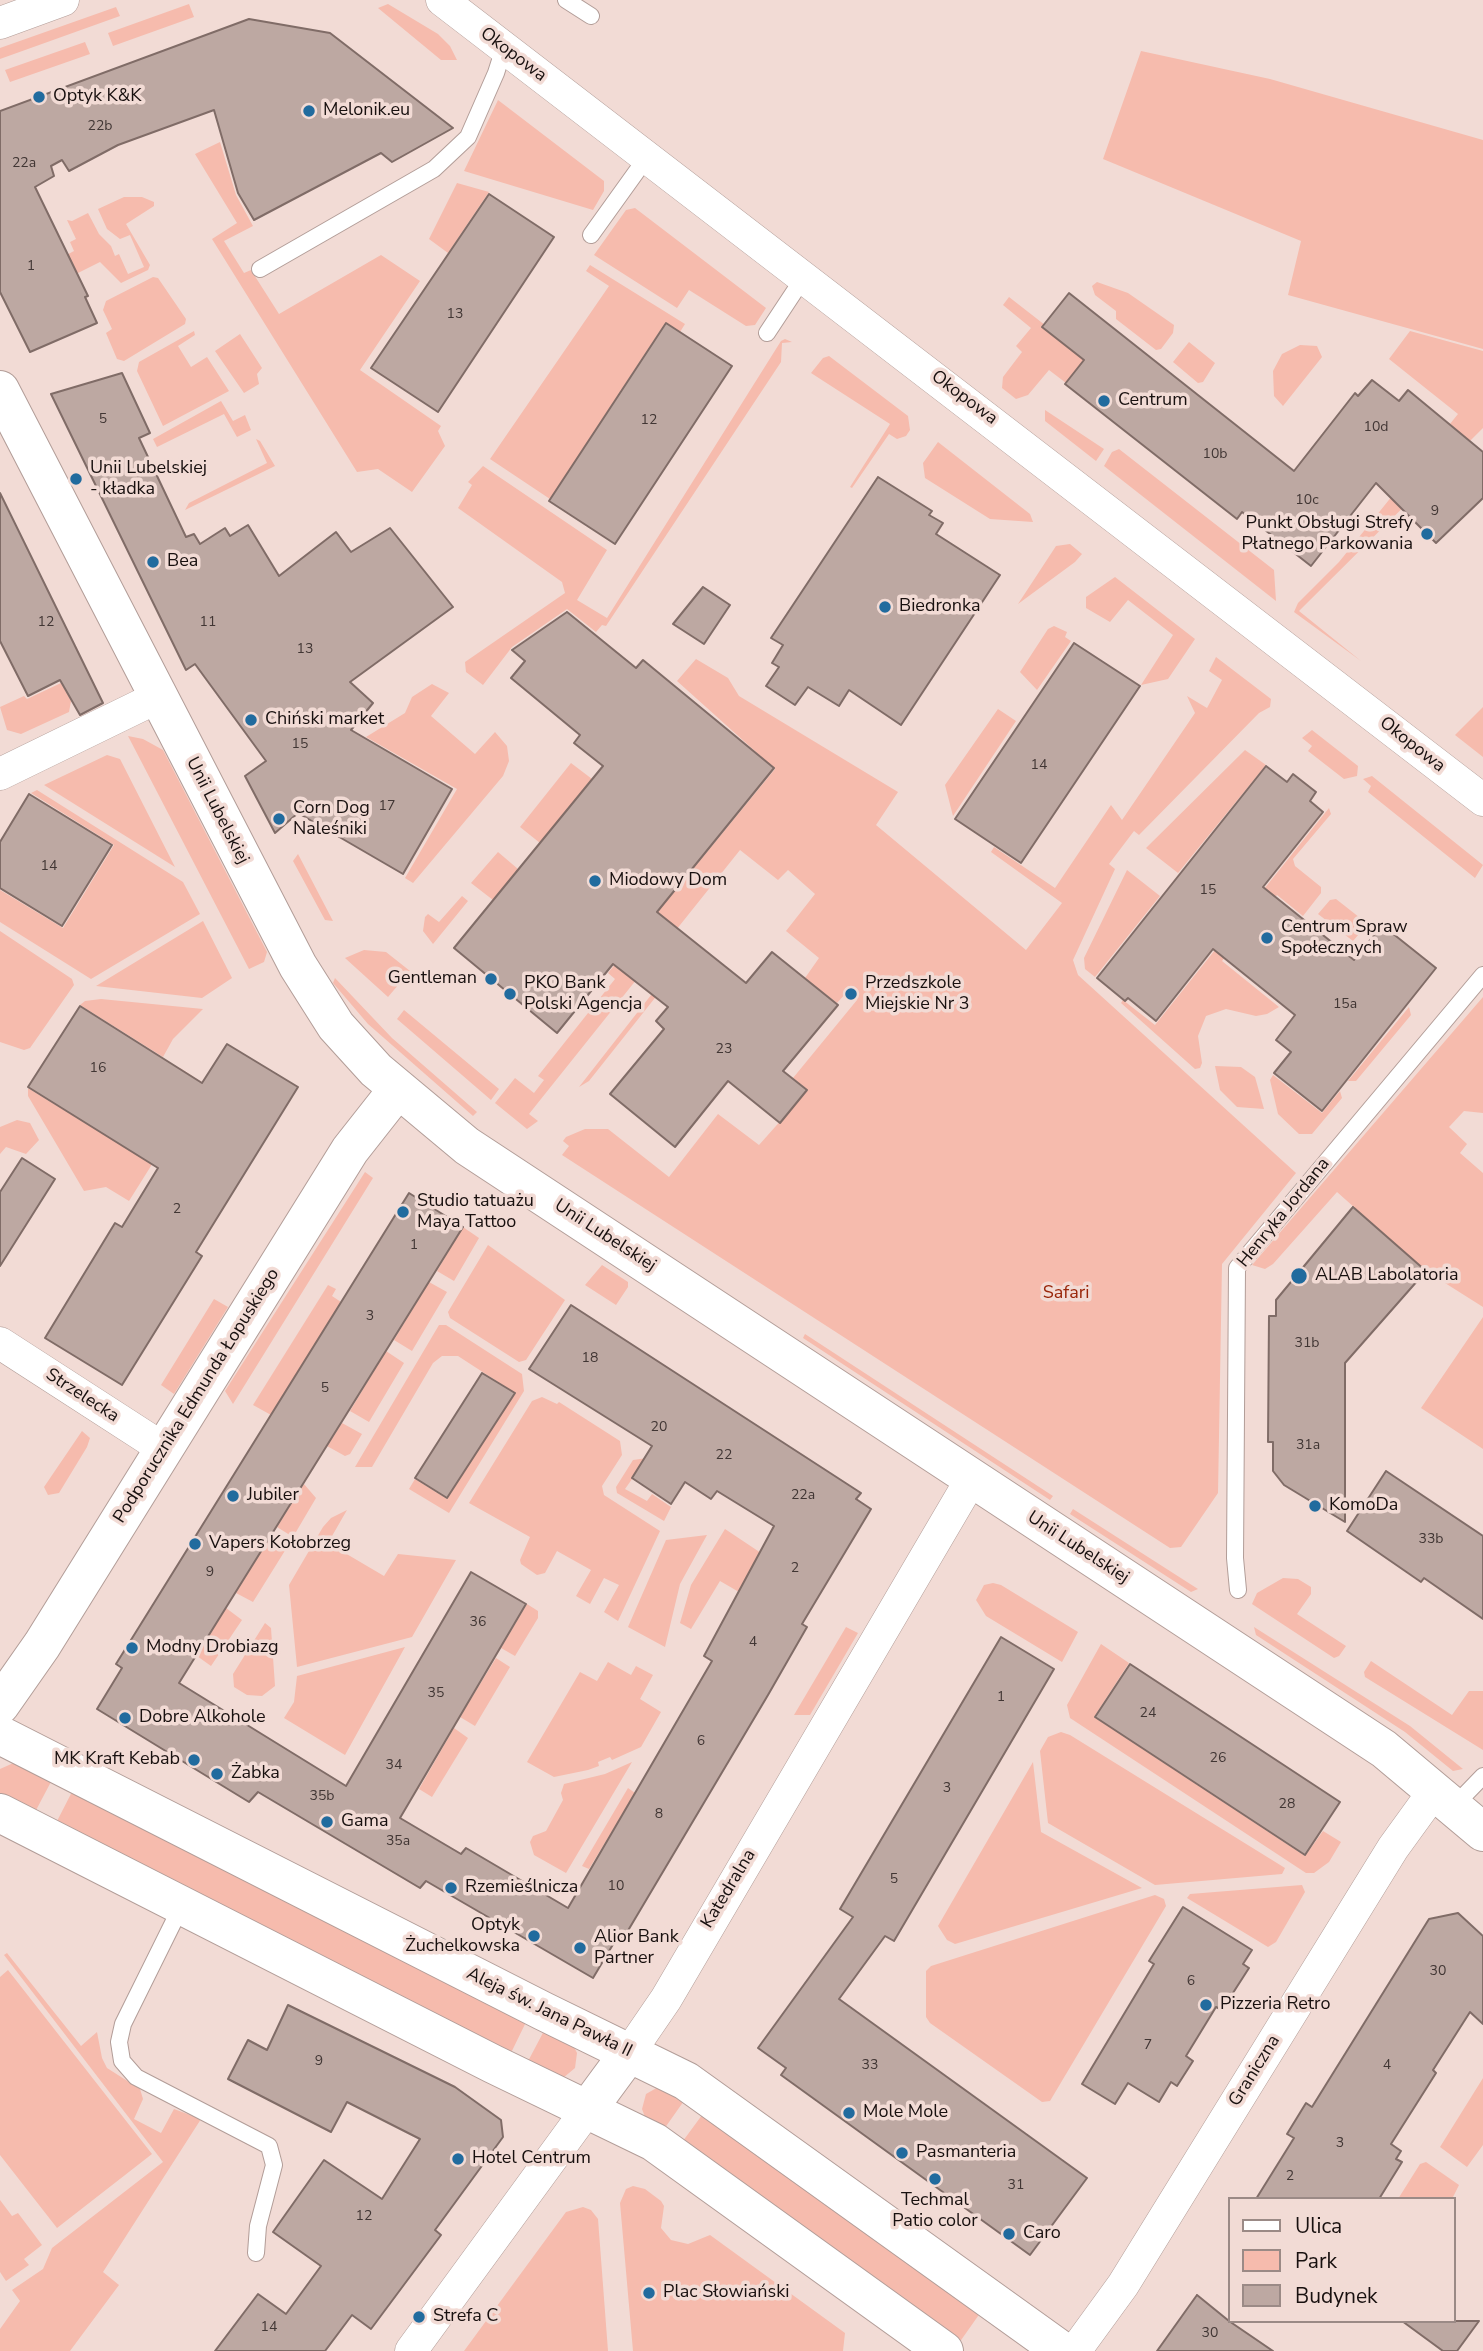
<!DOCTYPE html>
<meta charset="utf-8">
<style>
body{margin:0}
#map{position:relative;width:1483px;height:2351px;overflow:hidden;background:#f2dbd5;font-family:"Nunito Sans",sans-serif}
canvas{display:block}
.legend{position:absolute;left:1228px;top:2197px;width:228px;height:126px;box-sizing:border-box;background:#f2dbd5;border:2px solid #9b8a86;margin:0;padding:9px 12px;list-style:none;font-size:21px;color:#18100f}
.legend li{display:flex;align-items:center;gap:14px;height:35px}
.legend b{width:35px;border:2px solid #9b8a86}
</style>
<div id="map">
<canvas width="1483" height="2351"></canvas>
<ul class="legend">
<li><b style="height:9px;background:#fff"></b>Ulica</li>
<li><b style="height:19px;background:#f6bbad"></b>Park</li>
<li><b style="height:19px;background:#bda8a2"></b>Budynek</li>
</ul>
</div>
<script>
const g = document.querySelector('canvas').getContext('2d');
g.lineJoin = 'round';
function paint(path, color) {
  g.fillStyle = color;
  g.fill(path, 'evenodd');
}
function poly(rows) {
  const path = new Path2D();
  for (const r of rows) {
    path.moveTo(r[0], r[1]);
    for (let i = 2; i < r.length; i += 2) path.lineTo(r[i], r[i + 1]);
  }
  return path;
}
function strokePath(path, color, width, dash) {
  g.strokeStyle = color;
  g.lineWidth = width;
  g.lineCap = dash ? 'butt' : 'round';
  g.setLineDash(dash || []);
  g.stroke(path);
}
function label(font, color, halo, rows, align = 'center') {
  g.font = font + ' "Nunito Sans",sans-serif';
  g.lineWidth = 7;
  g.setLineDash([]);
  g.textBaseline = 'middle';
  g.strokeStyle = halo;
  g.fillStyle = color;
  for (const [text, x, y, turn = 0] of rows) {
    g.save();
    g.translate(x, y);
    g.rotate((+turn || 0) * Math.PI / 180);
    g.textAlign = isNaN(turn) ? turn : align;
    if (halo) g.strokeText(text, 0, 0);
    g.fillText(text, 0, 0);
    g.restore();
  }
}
paint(poly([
 [189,4,194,17,113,46,108,33],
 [388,4,438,34,450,46,457,60,441,60,378,8],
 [116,7,120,16,0,59,0,48],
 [85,42,90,54,10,82,5,70],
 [1141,51,1270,79,1483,140,1483,349,1288,295,1301,241,1103,159],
 [498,100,604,181,604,191,593,210,464,171],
 [220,142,236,195,253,226,224,241,244,273,251,270,279,314,381,255,420,281,360,370,441,426,438,431,445,446,412,492,378,469,357,472,212,239,237,223,195,154],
 [457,183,489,192,448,253,429,239],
 [124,197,142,197,154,202,154,206,126,224,150,265,148,270,121,283,100,262,68,278,59,259,74,251,70,242,76,239,67,220,72,221,88,213,99,234,111,246,115,256,119,254,128,274,144,267,130,235,120,239,107,229,98,209],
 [635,208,766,308,755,325,746,326,689,290,677,308,594,255,626,210],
 [590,265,685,324,680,332,665,323,550,499,490,459,609,286,586,271],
 [153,277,158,278,186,319,185,324,124,361,117,359,106,333,112,329,103,310,106,301],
 [1097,282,1128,293,1174,325,1173,333,1161,349,1156,350,1116,319,1116,311,1095,295,1092,286],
 [1009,297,1086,357,1066,383,1049,370,1028,395,1016,399,1002,388,1003,377,1022,352,1016,346,1031,328,1003,305],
 [194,331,195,335,178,346,191,367,207,357,229,391,163,426,137,371,139,362],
 [1410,331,1483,351,1483,428,1299,611,1361,661,1294,612,1298,603,1339,562,1458,414,1389,359],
 [240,334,262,368,257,374,259,384,244,393,215,351],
 [785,339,792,342,782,343,781,362,606,626,602,625,596,632,567,609,512,647,483,685,466,672,465,662,565,593,562,582,458,508,472,485,468,482,483,466,607,550,577,600,607,618,781,341],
 [1189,342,1215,363,1203,382,1198,383,1173,362],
 [1300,345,1317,346,1322,357,1283,406,1274,396,1273,371,1282,354],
 [829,356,908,416,910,430,906,436,897,439,889,434,852,488,850,487,890,424,811,373,823,358],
 [221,401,233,421,245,415,251,430,237,437,224,414,157,447,153,439],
 [1045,410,1104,449,1096,461,1045,421],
 [256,439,260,441,275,466,185,510,189,503,267,463],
 [938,442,1030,514,1033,522,990,519,925,478,923,463],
 [1119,449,1274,570,1276,601,1104,466,1112,452],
 [1070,544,1082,554,1075,562,1018,604,1056,546],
 [1115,577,1195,639,1168,679,1141,685,1173,635,1128,600,1110,622,1086,608,1086,597],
 [1054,626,1067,632,1065,637,1071,641,1037,690,1020,672,1048,629],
 [1216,657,1271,699,1270,707,1259,713,1139,835,1134,831,1109,864,1115,869,1073,960,1078,975,1296,1173,1222,1264,1218,1493,1181,1547,1170,1548,562,1155,569,1146,563,1141,566,1137,585,1129,608,1129,669,1177,718,1114,759,1145,808,1090,793,1078,857,1000,847,992,837,1003,805,978,819,958,786,931,815,894,788,870,778,880,740,850,529,1114,538,1121,527,1129,495,1103,515,1078,534,1093,544,1080,538,1076,615,979,608,973,775,769,677,681,696,659,728,678,739,696,898,792,876,825,1026,950,1062,903,991,852,994,847,1055,888,1111,805,1122,820,1195,713,1187,696,1207,708,1222,680,1209,671],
 [61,683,71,701,69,712,21,734,7,730,0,707,24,696,27,699],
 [432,684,449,693,431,716,475,754,495,732,507,746,509,761,503,776,413,883,405,878,457,789,366,737,405,713,412,697],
 [1483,707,1483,757,1455,735],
 [998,709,1016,721,953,816,945,785],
 [1312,730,1358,766,1357,776,1344,779,1308,751,1312,746,1302,738],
 [128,736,143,739,163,750,267,952,264,962,249,969],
 [1245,750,1266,765,1178,873,1146,848],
 [107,755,120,759,175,867,44,785],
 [571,763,592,779,540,843,520,827],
 [1372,776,1483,865,1475,878,1368,792,1371,786,1363,779],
 [37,790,183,882,200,914,91,979,0,922,0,890,63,928,114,845,31,793],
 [1329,808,1331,814,1293,859,1295,866,1321,887,1321,893,1303,916,1277,895,1254,922,1244,914],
 [498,852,518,869,493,900,471,883],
 [298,854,333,921,325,920,293,861],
 [1127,870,1160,896,1095,977,1085,969,1084,958],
 [462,896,468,901,433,944,423,931,425,917,428,914,439,922],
 [1336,899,1364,921,1365,927,1353,941,1318,914,1330,900],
 [203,921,232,978,202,998,96,986],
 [1231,930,1240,938,1222,961,1279,1007,1267,1014,1256,1016,1226,1009,1206,1016,1198,1036,1202,1063,1200,1068,1195,1069,1121,1003,1123,1000,1155,1025],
 [0,931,72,979,74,985,30,1048,24,1050,0,1042],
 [364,950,386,952,410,971,388,997,345,958],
 [335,978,392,1038,477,1112,473,1116,368,1024,333,983],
 [662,981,666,984,589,1081,579,1087],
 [1483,997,1483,1113,1464,1111,1449,1127,1467,1144,1460,1153,1483,1173,1483,1307,1426,1271,1337,1192,1273,1264,1265,1269,1252,1265],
 [101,999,203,1009,173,1039,163,1057,80,1005,85,1001],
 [1409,1007,1411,1015,1356,1081,1348,1081],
 [404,1010,499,1089,491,1100,397,1019],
 [1215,1066,1241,1067,1255,1077,1264,1109,1237,1107,1220,1090],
 [180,1068,203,1083,129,1201,106,1187,84,1191,28,1096,28,1088,111,1139,146,1085,169,1085],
 [1273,1075,1322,1113,1340,1091,1342,1098,1312,1134,1299,1134,1278,1114,1270,1080],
 [17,1120,30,1123,39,1140,26,1154,6,1147,0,1154,0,1127],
 [365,1172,373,1178,233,1404,225,1391],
 [463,1227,479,1238,454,1281,437,1271],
 [488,1245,565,1300,526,1360,519,1362,450,1318,448,1312],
 [602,1265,628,1282,628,1287,616,1305,585,1285],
 [429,1282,447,1292,412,1351,394,1340],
 [328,1285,336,1289,332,1296,341,1302,276,1409,330,1442,342,1423,362,1434,350,1454,345,1456,253,1405],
 [214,1299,228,1307,174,1394,161,1385],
 [1483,1317,1483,1449,1421,1408],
 [439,1325,446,1325,522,1374,524,1391,449,1513,409,1489,415,1479,447,1499,515,1393,458,1356,442,1356,433,1363,372,1467,355,1467],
 [805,1334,1053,1496,1050,1500,803,1338],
 [386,1351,404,1363,369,1422,350,1411],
 [542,1397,557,1404,559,1402,620,1441,622,1455,602,1486,604,1495,660,1531,618,1621,604,1612,619,1585,604,1578,590,1604,576,1596,591,1570,557,1551,545,1573,537,1575,521,1564,520,1560,530,1537,469,1503,532,1401],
 [82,1431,90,1438,87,1447,59,1493,48,1495,44,1487],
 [647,1458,625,1489,647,1501,652,1494,671,1507,664,1521,617,1493,616,1487,633,1460],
 [304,1484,316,1498,293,1537,277,1527],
 [1073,1509,1198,1589,1191,1592,1070,1514],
 [347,1510,328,1543,384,1576,398,1554,456,1560,412,1637,297,1667,289,1585,323,1527,331,1518],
 [725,1529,764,1555,739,1592,720,1581,691,1629,680,1623,691,1585],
 [707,1535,680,1584,665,1647,628,1627,666,1540],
 [269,1539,286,1549,253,1602,236,1593],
 [1283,1578,1298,1579,1311,1587,1311,1594,1297,1614,1346,1646,1339,1656,1334,1658,1252,1604,1257,1593],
 [993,1583,1001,1585,1078,1632,1062,1662,986,1616,976,1600,984,1585],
 [527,1604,538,1611,538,1618,515,1656,501,1648],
 [226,1608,242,1620,211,1666,197,1656],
 [265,1623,271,1628,275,1686,262,1696,247,1695,234,1687,233,1674],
 [846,1627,858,1633,810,1715,794,1715],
 [1254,1627,1410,1726,1463,1769,1453,1771,1405,1732,1256,1635],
 [1101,1644,1129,1663,1094,1717,1305,1856,1323,1831,1341,1842,1329,1862,1314,1873,1306,1873,1070,1718,1067,1705],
 [405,1647,345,1755,284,1718,294,1702,297,1676],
 [496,1658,510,1667,475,1726,460,1717],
 [1371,1661,1452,1715,1469,1691,1483,1691,1483,1750,1365,1677,1364,1672],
 [608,1662,631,1675,636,1666,653,1675,640,1699,661,1712,641,1747,612,1760,610,1757,598,1762,599,1766,588,1770,554,1777,527,1762,580,1672,597,1681],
 [454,1728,468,1738,432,1797,419,1789],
 [1061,1732,1070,1735,1285,1868,1282,1874,1155,1885,1048,1823,1040,1751,1048,1737],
 [18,1761,53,1778,34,1814,0,1795,0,1769],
 [632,1762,566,1873,534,1855,530,1842,533,1836,546,1831,563,1800,561,1793,564,1784,605,1774],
 [1033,1762,1041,1832,1142,1888,955,1944,947,1940,938,1926],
 [74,1788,527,2020,509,2057,55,1825],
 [628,1788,635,1793,589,1869,582,1866],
 [1302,1885,1305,1892,1276,1942,1268,1947,1187,1898,1190,1894],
 [1155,1895,1164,1899,1166,1906,1050,2101,1042,2102,930,2023,926,2017,926,1971,931,1966],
 [7,1953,81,2046,97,2032,102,2058,107,2068,140,2089,143,2099,134,2119,161,2133,174,2109,201,2119,103,2272,119,2285,70,2351,0,2351,0,2329,20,2301,12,2290,43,2269,52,2248,163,2162,4,1955],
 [8,1970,152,2154,57,2228,0,2155,0,1977],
 [545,2029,573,2045,577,2053,575,2068,563,2078,526,2065],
 [1483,2078,1483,2145,1467,2167,1440,2147],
 [660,2086,686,2098,662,2132,645,2117,642,2109,646,2094],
 [705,2111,983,2309,959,2343,680,2145],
 [1426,2162,1459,2185,1452,2199,1398,2199,1420,2164],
 [633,2186,645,2189,661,2201,664,2206,661,2228,671,2240,688,2244,710,2235,845,2333,843,2351,633,2351,620,2203,626,2189],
 [0,2200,12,2216,18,2213,42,2245,24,2259,29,2265,6,2281,0,2272],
 [583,2207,591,2210,598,2219,608,2351,464,2351,566,2212]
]), '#f6bbad');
const building = poly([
 [249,19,330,33,453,128,392,162,381,153,254,220,238,193,214,110,118,145,69,171,62,160,51,166,54,176,35,187,88,296,85,297,97,323,30,352,0,292,0,111,249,19],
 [489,194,554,237,438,412,371,368,489,194],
 [1069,293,1294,471,1355,393,1358,396,1372,380,1399,401,1408,390,1483,452,1483,498,1436,543,1376,483,1311,566,1242,512,1237,519,1065,384,1084,360,1042,327,1069,293],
 [666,323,732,366,615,544,549,501,666,323],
 [122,373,150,433,139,438,186,537,194,534,200,544,225,528,230,536,248,525,279,576,336,532,351,552,390,528,453,607,350,682,373,703,351,730,452,789,403,874,298,813,275,833,245,776,266,761,195,664,186,670,51,394,122,373],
 [878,477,932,511,929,515,943,523,936,534,1000,575,901,725,849,690,839,706,808,687,795,705,766,686,779,667,772,663,783,645,771,638,878,477],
 [0,493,103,703,80,715,60,680,28,696,0,641,0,493],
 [703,587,730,605,704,644,673,624,703,587],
 [567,612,636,668,643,660,774,768,657,912,746,983,772,952,838,1005,783,1071,807,1090,780,1123,728,1081,675,1147,610,1094,664,1029,656,1021,668,1007,613,964,557,1033,454,948,603,766,574,743,580,735,511,678,525,661,512,650,567,612],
 [1074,643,1140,686,1021,863,955,819,1074,643],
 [1266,766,1287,782,1293,774,1316,792,1310,801,1323,812,1263,887,1354,960,1382,925,1436,968,1322,1111,1274,1073,1291,1052,1276,1040,1295,1015,1213,949,1156,1021,1128,998,1125,1001,1097,978,1266,766],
 [29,794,112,845,62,926,0,888,0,842,29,794],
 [80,1006,202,1083,227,1044,298,1087,196,1252,202,1256,122,1385,45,1338,115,1223,122,1227,158,1168,28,1087,80,1006],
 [22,1158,55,1179,0,1266,0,1192,22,1158],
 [409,1193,463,1227,179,1683,346,1786,471,1572,526,1604,400,1818,461,1854,466,1848,568,1908,712,1661,704,1656,774,1526,717,1491,711,1499,685,1482,671,1504,632,1478,652,1446,529,1369,571,1305,861,1493,856,1499,871,1509,802,1624,807,1627,768,1695,623,1939,618,1936,593,1978,426,1881,420,1888,258,1792,249,1802,97,1709,122,1668,116,1664,409,1193],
 [1353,1207,1426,1271,1345,1363,1345,1522,1284,1485,1273,1471,1273,1442,1268,1442,1269,1316,1276,1316,1276,1300,1353,1207],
 [482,1373,515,1393,447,1498,415,1478,482,1373],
 [1386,1471,1483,1536,1483,1619,1424,1578,1421,1582,1347,1531,1386,1471],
 [1001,1637,1054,1669,894,1941,885,1936,839,1999,1087,2178,1030,2255,781,2075,786,2068,758,2048,853,1917,840,1909,1001,1637],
 [1130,1664,1340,1802,1305,1855,1095,1717,1130,1664],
 [1183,1907,1252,1950,1243,1964,1249,1968,1222,2010,1216,2007,1186,2056,1193,2061,1177,2086,1171,2082,1159,2102,1128,2083,1115,2104,1082,2084,1154,1964,1149,1961,1183,1907],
 [1458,1913,1483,1936,1483,2024,1470,2012,1433,2070,1436,2073,1391,2144,1401,2151,1396,2159,1402,2162,1379,2199,1256,2199,1294,2138,1287,2134,1306,2103,1312,2107,1429,1919,1458,1913],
 [288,2005,455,2087,501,2120,503,2137,435,2230,441,2235,371,2329,352,2315,325,2351,215,2351,258,2294,286,2314,321,2266,273,2232,324,2160,382,2199,420,2139,347,2102,331,2132,228,2079,248,2040,267,2050,288,2005],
 [1197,2295,1229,2321,1273,2351,1157,2351,1197,2295],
 [1402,2321,1479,2321,1457,2351,1443,2351,1402,2321]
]);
paint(building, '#bda8a2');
strokePath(building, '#806c67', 2);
const lane = poly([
 [566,0,591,16],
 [591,235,647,157],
 [260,269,434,169,468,137,496,73,504,48],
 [767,333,804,277],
 [1238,1590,1235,1558,1237,1268,1483,975],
 [1454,1806,1483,1776],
 [175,1919,123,2024,119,2042,122,2061,136,2077,269,2146,274,2165,258,2226,256,2253]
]);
const street = poly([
 [442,0,1483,800],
 [0,23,63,0],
 [0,774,158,697],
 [0,1343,164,1449],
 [629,2053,666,1999,972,1478],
 [411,2351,587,2110],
 [1075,2351,1123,2285,1393,1848,1435,1790]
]);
const secondary = poly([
 [0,390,298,966,336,1026,376,1070,467,1146,1384,1749,1483,1832],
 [0,1705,42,1645,350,1150,398,1089],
 [0,1735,543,2011,686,2081,1062,2351],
 [0,1813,493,2064,654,2142,944,2351],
 [587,2110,629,2053]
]);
strokePath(lane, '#b29d98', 18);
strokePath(street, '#b29d98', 33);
strokePath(secondary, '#b29d98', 40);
strokePath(lane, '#fff', 16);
strokePath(street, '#fff', 32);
strokePath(secondary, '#fff', 38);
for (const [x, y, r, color] of [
 [39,97,7,"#216b9e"],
 [309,111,7,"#216b9e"],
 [1104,401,7,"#216b9e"],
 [76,479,7,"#216b9e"],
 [1427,534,7,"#216b9e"],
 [153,562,7,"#216b9e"],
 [885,607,7,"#216b9e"],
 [251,720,7,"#216b9e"],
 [279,819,7,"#216b9e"],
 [595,881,7,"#216b9e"],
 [1267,938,7,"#216b9e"],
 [491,979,7,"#216b9e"],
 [510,994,7,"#216b9e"],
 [851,994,7,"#216b9e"],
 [403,1212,7,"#216b9e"],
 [1299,1276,9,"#216b9e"],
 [233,1496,7,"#216b9e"],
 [1315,1506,7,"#216b9e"],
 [195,1544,7,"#216b9e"],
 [132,1648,7,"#216b9e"],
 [125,1718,7,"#216b9e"],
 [194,1760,7,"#216b9e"],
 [217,1774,7,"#216b9e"],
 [327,1822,7,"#216b9e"],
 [451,1888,7,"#216b9e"],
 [534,1936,7,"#216b9e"],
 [580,1948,7,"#216b9e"],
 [1206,2005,7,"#216b9e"],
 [849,2113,7,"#216b9e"],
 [902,2153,7,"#216b9e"],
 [458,2159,7,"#216b9e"],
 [935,2179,7,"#216b9e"],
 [1009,2234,7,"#216b9e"],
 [649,2293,7,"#216b9e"],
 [419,2317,7,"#216b9e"]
]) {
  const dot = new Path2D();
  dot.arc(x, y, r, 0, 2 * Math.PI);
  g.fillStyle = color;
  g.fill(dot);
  strokePath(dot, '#f2dbd5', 2.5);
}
label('14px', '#413634', null, [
 ["22b",100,127],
 ["22a",24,164],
 ["1",31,267],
 ["13",455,315],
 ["5",103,420],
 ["12",649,421],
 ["10d",1376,428],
 ["10b",1215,455],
 ["10c",1307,501],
 ["9",1435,512],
 ["12",46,623],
 ["11",208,623],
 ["13",305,650],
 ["15",300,745],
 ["14",1039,766],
 ["17",387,807],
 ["14",49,867],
 ["15",1208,891],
 ["15a",1345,1005],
 ["23",724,1050],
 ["16",98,1069],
 ["2",177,1210],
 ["1",414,1246],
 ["3",370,1317],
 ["31b",1307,1344],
 ["18",590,1359],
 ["5",325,1389],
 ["20",659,1428],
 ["31a",1308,1446],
 ["22",724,1456],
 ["22a",803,1496],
 ["33b",1431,1540],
 ["2",795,1569],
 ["9",210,1573],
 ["36",478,1623],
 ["4",753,1643],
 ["35",436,1694],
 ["1",1001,1698],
 ["24",1148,1714],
 ["6",701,1742],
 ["26",1218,1759],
 ["34",394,1766],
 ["3",947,1789],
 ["35b",322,1797],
 ["28",1287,1805],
 ["8",659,1815],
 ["35a",398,1842],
 ["5",894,1880],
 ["10",616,1887],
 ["30",1438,1972],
 ["6",1191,1982],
 ["7",1148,2046],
 ["9",319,2062],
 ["33",870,2066],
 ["4",1387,2066],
 ["3",1340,2144],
 ["2",1290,2177],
 ["31",1016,2186],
 ["12",364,2217],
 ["14",269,2328],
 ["30",1210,2334]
]);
label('18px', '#18100f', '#f2dbd5', [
 ["Okopowa",513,55,37],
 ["Okopowa",964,398,37],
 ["Okopowa",1412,745,38],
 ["Unii Lubelskiej",217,811,63],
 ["Henryka Jordana",1284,1213,-51],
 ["Unii Lubelskiej",605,1236,33],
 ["Strzelecka",82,1396,33],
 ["Podporucznika Edmunda Łopuskiego",197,1396,-58],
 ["Unii Lubelskiej",1078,1548,33],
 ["Katedralna",729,1889,-59],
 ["Aleja św. Jana Pawła II",549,2013,26],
 ["Graniczna",1255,2071,-58]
]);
label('18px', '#18100f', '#f2dbd5', [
 ["Optyk K&K",53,97],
 ["Melonik.eu",323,111],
 ["Centrum",1118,401],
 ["Unii Lubelskiej",90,469],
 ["- kładka",90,490],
 ["Punkt Obsługi Strefy",1413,524,"right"],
 ["Płatnego Parkowania",1413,545,"right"],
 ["Bea",167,562],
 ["Biedronka",899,607],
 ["Chiński market",265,720],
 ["Corn Dog",293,809],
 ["Naleśniki",293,830],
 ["Miodowy Dom",609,881],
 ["Centrum Spraw",1281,928],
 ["Społecznych",1281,949],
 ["Gentleman",477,979,"right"],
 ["PKO Bank",524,984],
 ["Polski Agencja",524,1005],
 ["Przedszkole",865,984],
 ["Miejskie Nr 3",865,1005],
 ["Studio tatuażu",417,1202],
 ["Maya Tattoo",417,1223],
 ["ALAB Labolatoria",1315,1276],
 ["Jubiler",247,1496],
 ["KomoDa",1329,1506],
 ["Vapers Kołobrzeg",209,1544],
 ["Modny Drobiazg",146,1648],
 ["Dobre Alkohole",139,1718],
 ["MK Kraft Kebab",180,1760,"right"],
 ["Żabka",231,1774],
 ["Gama",341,1822],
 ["Rzemieślnicza",465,1888],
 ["Optyk",520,1926,"right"],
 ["Żuchelkowska",520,1947,"right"],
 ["Alior Bank",594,1938],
 ["Partner",594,1959],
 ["Pizzeria Retro",1220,2005],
 ["Mole Mole",863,2113],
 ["Pasmanteria",916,2153],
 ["Hotel Centrum",472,2159],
 ["Techmal",935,2201,"center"],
 ["Patio color",935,2222,"center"],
 ["Caro",1023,2234],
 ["Plac Słowiański",663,2293],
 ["Strefa C",433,2317]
], 'left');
label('18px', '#99260a', '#f2dbd5', [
 ["Safari",1066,1294]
]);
</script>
